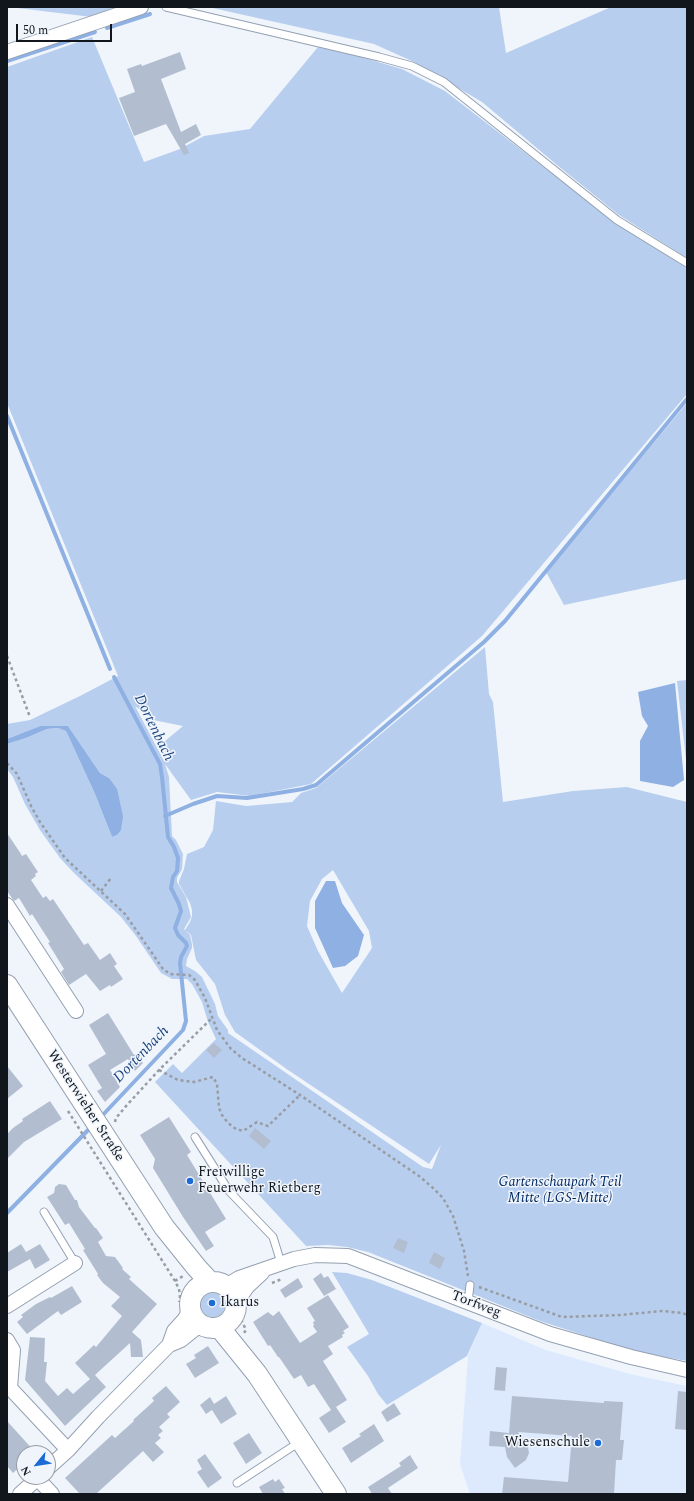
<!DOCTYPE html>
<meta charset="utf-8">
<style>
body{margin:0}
#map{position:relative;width:694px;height:1501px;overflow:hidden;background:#f0f5fc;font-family:Spectral,serif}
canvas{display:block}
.frame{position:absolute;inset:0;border:8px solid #11161c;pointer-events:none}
.north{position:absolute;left:16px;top:1445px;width:40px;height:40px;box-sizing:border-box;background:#f0f5fc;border:1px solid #979ca2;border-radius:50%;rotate:240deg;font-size:11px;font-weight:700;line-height:16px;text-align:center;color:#11161c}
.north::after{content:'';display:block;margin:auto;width:14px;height:18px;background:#1c6bd5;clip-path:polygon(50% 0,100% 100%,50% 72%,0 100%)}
.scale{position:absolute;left:16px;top:24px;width:96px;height:18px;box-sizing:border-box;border:2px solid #11161c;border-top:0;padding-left:5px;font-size:12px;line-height:14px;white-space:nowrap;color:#11161c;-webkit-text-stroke:3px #f0f5fc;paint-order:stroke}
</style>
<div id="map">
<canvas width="694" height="1501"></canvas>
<div class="frame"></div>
<div class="north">N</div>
<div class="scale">50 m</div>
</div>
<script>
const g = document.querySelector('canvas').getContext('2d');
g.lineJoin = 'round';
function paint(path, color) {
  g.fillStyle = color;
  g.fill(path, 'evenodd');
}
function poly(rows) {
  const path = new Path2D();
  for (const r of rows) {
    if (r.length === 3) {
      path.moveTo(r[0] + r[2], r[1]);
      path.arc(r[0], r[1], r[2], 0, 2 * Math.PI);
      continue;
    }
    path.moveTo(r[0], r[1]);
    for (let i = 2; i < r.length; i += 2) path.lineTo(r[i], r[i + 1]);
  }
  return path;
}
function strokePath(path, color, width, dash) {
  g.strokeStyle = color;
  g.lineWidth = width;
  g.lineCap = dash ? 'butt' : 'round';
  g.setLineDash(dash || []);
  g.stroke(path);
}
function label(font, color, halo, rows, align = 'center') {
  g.font = font + ' Spectral,serif';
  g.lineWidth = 3;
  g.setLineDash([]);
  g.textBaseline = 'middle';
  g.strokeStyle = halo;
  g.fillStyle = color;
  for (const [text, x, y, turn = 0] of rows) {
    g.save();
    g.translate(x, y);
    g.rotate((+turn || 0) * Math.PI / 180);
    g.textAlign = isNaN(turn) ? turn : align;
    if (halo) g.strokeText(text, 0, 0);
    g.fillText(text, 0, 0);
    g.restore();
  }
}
paint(poly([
 [482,1323,546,1350,630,1374,687,1386,687,1494,470,1494,460,1464,468,1356]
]), '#ddeafe');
paint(poly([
 [9,7,115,7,92,17],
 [208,7,499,7,506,53,611,7,687,7,687,258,619,215,557,165,482,102,414,62,374,44],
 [92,37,144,162,180,149,204,136,250,129,318,47,361,57,402,69,445,91,615,222,687,268,687,394,482,636,311,784,250,796,217,792,191,800,165,764,169,777,172,836,176,840,183,854,182,869,177,878,177,882,186,897,191,917,184,929,190,935,192,944,192,948,187,959,186,966,195,971,202,977,215,1004,218,1016,228,1030,228,1033,423,1167,432,1169,441,1145,429,1164,288,1070,235,1032,225,1015,215,984,196,960,191,935,185,930,190,922,192,916,192,910,190,903,179,884,179,881,184,869,187,854,204,847,213,830,216,801,246,806,292,802,301,793,316,788,485,647,489,694,493,702,503,802,573,791,627,787,687,802,687,1361,633,1351,540,1321,368,1252,347,1247,328,1245,306,1246,155,1082,173,1064,182,1073,216,1039,208,1022,202,1002,192,984,187,979,172,979,161,973,136,936,121,917,74,873,60,858,40,830,25,804,13,777,7,769,7,744,26,738,47,729,58,728,66,731,95,794,112,837,117,835,109,778,100,773,68,726,40,726,7,739,7,724,30,720,80,696,118,676,7,403,7,67],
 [135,706,153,720,183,726,165,741,164,761],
 [333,870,369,931,372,948,342,993,318,951,307,926,310,901,322,879],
 [687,403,687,579,564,605,546,572],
 [687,680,687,768,677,681],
 [332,1272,347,1273,372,1280,482,1323,467,1356,387,1405,378,1394,368,1376,347,1347,369,1334],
 [213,1305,12]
]), '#b8ceef');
paint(poly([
 [675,683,684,780,673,787,640,781,640,741,648,726,642,716,638,692],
 [40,726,68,726,100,773,109,778,117,789,123,816,121,830,117,835,112,837,95,794,66,731,58,728,47,729,26,738,7,744,7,739],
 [326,881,335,881,342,903,364,935,358,956,345,966,333,968,315,928,315,901]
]), '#8eb0e2');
strokePath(poly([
 [107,28,150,14],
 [7,61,95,32],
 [7,416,110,669],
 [165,816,193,804,217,796,247,798,303,789,316,785,484,642,505,621,687,399],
 [99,1119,183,1030,186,1021,180,963,181,957,187,946,186,943,178,935,175,928,181,911,179,904,171,888,173,877,177,871,178,858,174,847,168,837,162,777,160,764,114,677],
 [7,1213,92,1126]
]), '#8eb0e2', 4);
paint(poly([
 [180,52,186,69,161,79,181,132,196,124,201,135,185,144,189,153,184,155,166,124,134,136,119,98,135,92,127,69,141,64,142,66],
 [7,833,21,854,22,856,26,854,38,872,35,874,36,876,31,880,43,898,46,896,50,901,53,899,84,945,88,943,100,960,110,953,117,964,114,966,123,979,111,987,110,985,100,991,86,974,69,985,61,972,64,969,48,943,50,942,32,914,30,916,19,898,14,901,7,891],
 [108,1013,134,1055,137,1054,143,1063,135,1071,128,1059,110,1070,120,1087,105,1102,97,1091,102,1088,88,1065,106,1054,89,1025],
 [214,1043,222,1050,214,1058,206,1050],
 [7,1066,23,1086,7,1099],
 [50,1101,62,1119,24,1142,7,1159,7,1134,13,1128,23,1121,22,1119],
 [169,1117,191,1152,187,1155,226,1219,205,1232,214,1246,206,1251,183,1217,153,1168,155,1159,140,1135],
 [255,1128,271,1141,264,1149,249,1136],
 [59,1184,66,1185,75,1200,77,1200,79,1207,95,1228,96,1228,103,1238,98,1242,106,1256,115,1257,123,1268,122,1269,131,1277,129,1279,157,1304,132,1332,141,1340,143,1357,131,1357,130,1343,95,1375,106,1387,65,1426,25,1380,30,1337,45,1338,44,1362,47,1362,45,1381,58,1396,67,1388,73,1394,90,1379,75,1363,94,1345,96,1347,122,1316,111,1306,120,1297,103,1283,97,1275,98,1274,83,1250,85,1249,69,1223,65,1225,47,1197,54,1193,55,1187],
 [398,1238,408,1242,404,1253,393,1248],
 [21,1244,26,1252,40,1244,50,1260,35,1269,30,1259,7,1272,7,1253],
 [434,1252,445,1258,440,1269,429,1263],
 [321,1273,324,1278,328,1276,336,1289,324,1296,313,1279],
 [298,1278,303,1287,285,1298,280,1290],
 [72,1286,82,1302,61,1315,58,1311,27,1334,17,1322,23,1317,21,1315,36,1304,50,1297,51,1298],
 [328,1295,349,1327,343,1331,345,1333,342,1335,343,1337,328,1346,333,1354,323,1361,347,1400,336,1407,346,1422,329,1433,319,1418,331,1410,314,1384,308,1387,301,1375,294,1379,279,1357,278,1357,270,1345,268,1346,253,1322,268,1312,273,1316,279,1311,300,1343,317,1332,313,1326,314,1325,313,1322,315,1321,307,1308],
 [208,1346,219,1363,195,1378,186,1364,196,1358,194,1355],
 [496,1367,507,1368,505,1391,494,1390],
 [166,1386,180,1402,167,1414,170,1417,159,1427,163,1431,158,1435,161,1438,155,1443,164,1452,153,1462,143,1451,96,1494,80,1494,65,1478,112,1435,115,1438,134,1421,133,1420,154,1401,152,1398],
 [678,1391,687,1392,687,1430,675,1429],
 [226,1396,237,1414,221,1424,212,1410,206,1414,200,1405,210,1397,214,1404],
 [512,1396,604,1403,604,1401,623,1402,620,1440,624,1440,622,1460,616,1460,614,1494,502,1494,504,1477,568,1482,572,1436,518,1432,528,1447,529,1453,526,1460,515,1468,507,1457,505,1447,489,1446,490,1431,509,1433],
 [394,1403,401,1414,387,1422,381,1412],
 [7,1421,36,1453,24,1453,24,1463,13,1473,7,1466],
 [374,1424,384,1441,351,1463,342,1448,361,1436,359,1434],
 [249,1433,262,1453,246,1464,233,1443],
 [205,1454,222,1478,208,1488,197,1472,202,1469,197,1460],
 [410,1455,418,1468,388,1488,392,1494,372,1494,368,1487,401,1466,399,1463],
 [273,1479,275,1482,279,1479,285,1488,282,1489,285,1494,263,1494,259,1487]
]), '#b2bed0');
const lane = poly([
 [166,7,379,57,412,66,444,82,617,220,687,263],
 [195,1137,229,1191,273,1237,281,1263],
 [44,1212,75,1263],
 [468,1302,470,1285],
 [237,1483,301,1441]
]);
const street = poly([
 [7,52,141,7],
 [7,905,76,1011],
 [226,1286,239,1278,294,1259,315,1255,348,1256,550,1334,631,1357,687,1370],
 [236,1303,247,1287,262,1273],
 [7,1306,75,1263],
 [7,1340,13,1350,10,1388,68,1450],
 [169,1345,174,1331,184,1320,191,1309],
 [48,1468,68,1450,98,1417,169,1345,181,1340,196,1328,203,1326],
 [37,1478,52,1494],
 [20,1494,39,1477]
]);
const secondary = poly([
 [7,985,164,1227,197,1268,210,1282],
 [213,1305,23],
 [219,1327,257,1374,336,1494]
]);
strokePath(lane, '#94a0b1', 9);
strokePath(street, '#94a0b1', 16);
strokePath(secondary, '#94a0b1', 22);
strokePath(poly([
 [7,656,30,717],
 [7,763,17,774,31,806,40,822,65,858,125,914,163,969,170,974,189,975,195,980,205,998,217,1030,231,1049,242,1058,300,1095,419,1176,433,1188,443,1198,453,1216,464,1251,468,1276],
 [101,891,111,878],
 [159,1070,178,1080,194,1082,213,1077,217,1084,219,1108,222,1115,228,1123,236,1129,243,1131,257,1122,268,1126,300,1095],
 [68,1111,175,1281,179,1289,180,1297,179,1302],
 [115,1122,116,1118,127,1105,159,1070,212,1018],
 [175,1281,183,1276],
 [272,1283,282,1279],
 [479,1287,562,1317,620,1315,662,1311,683,1313,687,1315],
 [241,1314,240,1317,246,1330,244,1333]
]), '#989da3', 2.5, [3, 3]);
strokePath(lane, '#fff', 7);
strokePath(street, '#fff', 14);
strokePath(secondary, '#fff', 20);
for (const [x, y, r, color] of [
 [190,1181,4,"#1c6bd5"],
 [212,1303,4,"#1c6bd5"],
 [598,1443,4,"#1c6bd5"]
]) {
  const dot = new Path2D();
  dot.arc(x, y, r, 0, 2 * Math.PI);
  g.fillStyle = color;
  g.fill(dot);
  strokePath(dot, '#f0f5fc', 1.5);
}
label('14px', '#11161c', '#f0f5fc', [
 ["Westerwieher Straße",85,1106,57],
 ["Torfweg",476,1305,21]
]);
label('14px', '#11161c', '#f0f5fc', [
 ["Freiwillige",198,1173],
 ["Feuerwehr Rietberg",198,1189],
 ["Ikarus",220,1303],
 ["Wiesenschule",590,1443,"right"]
], 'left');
label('italic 14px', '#002962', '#f0f5fc', [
 ["Gartenschaupark Teil",560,1183],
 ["Mitte (LGS-Mitte)",560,1199]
]);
label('italic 15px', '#19437f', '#f0f5fc', [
 ["Dortenbach",153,728,64],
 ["Dortenbach",142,1055,-46]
]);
</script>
